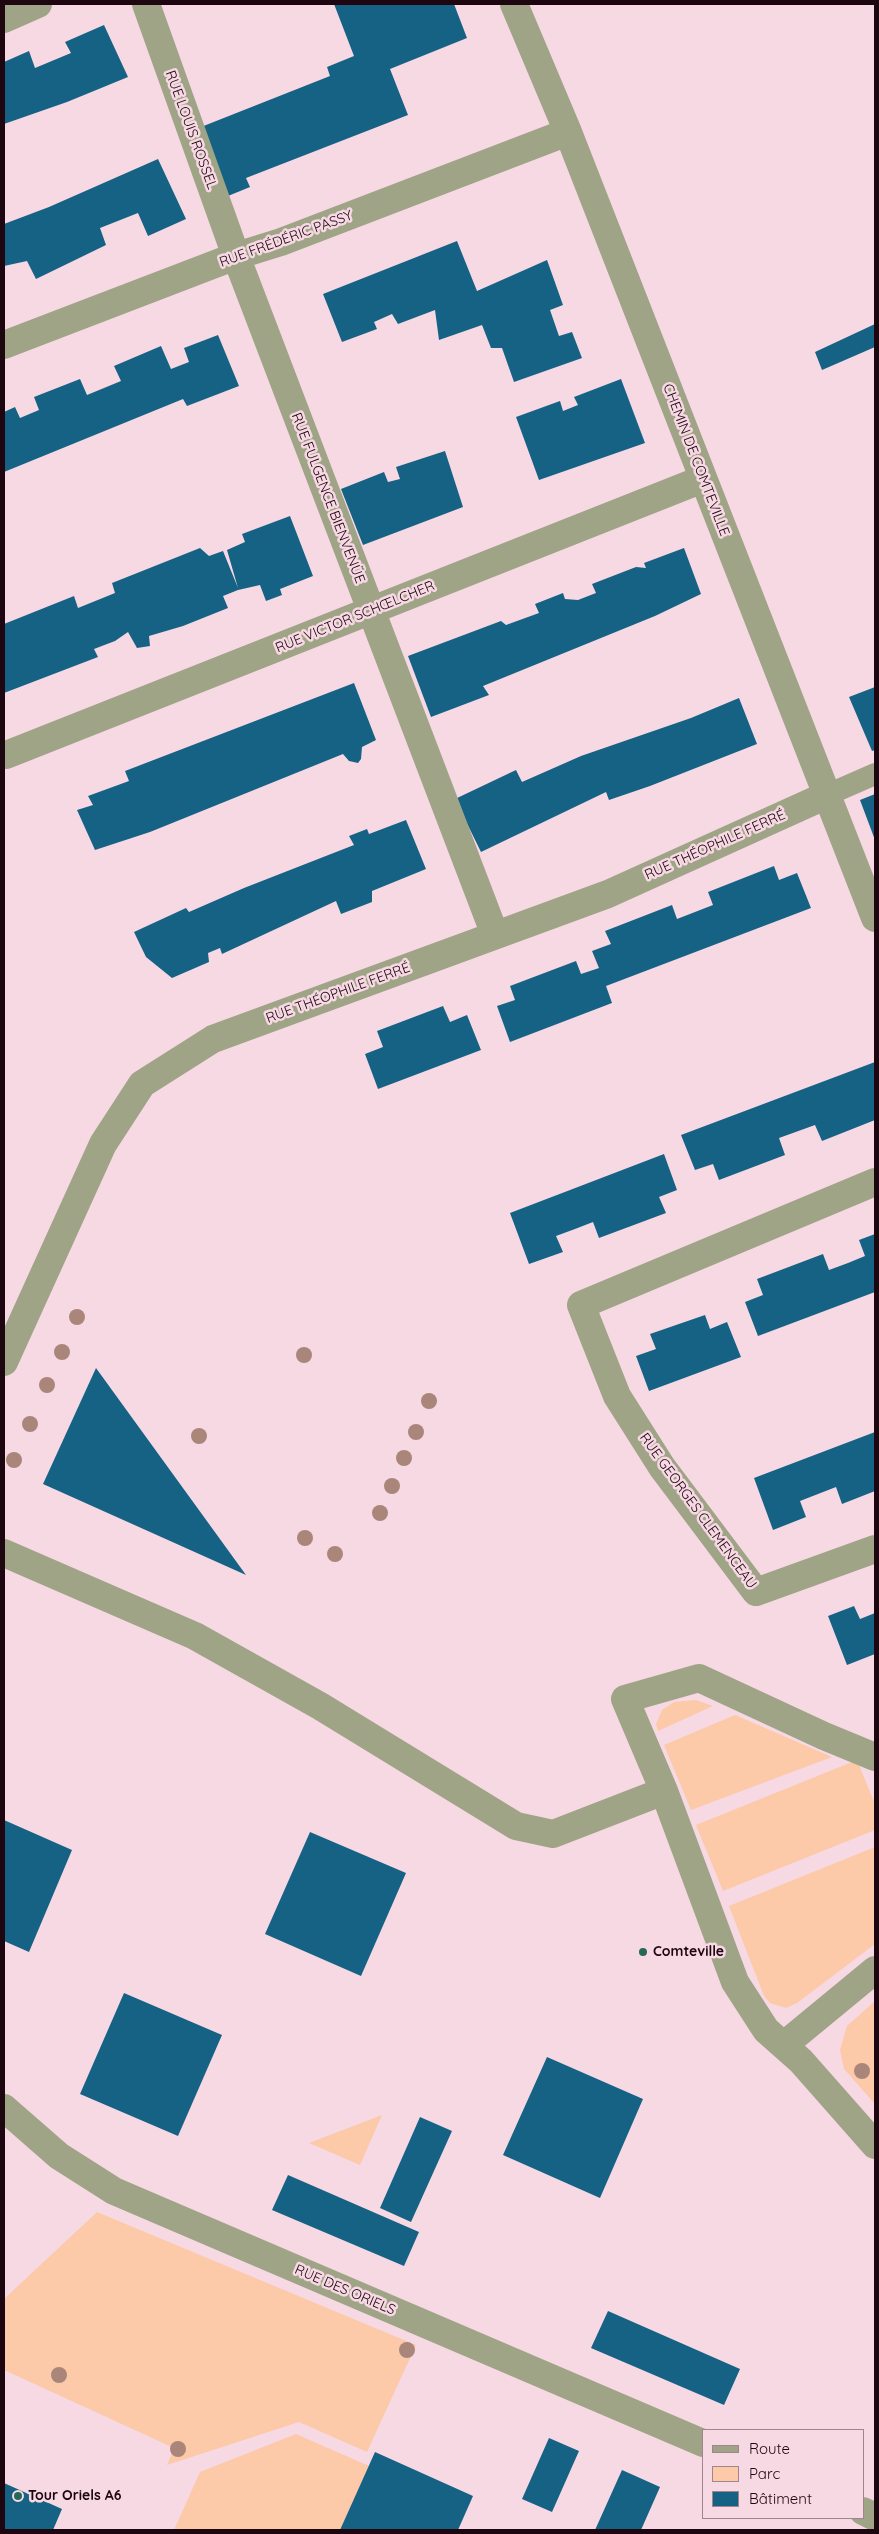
<!DOCTYPE html>
<meta charset="utf-8">
<style>
body{margin:0}
#map{position:relative;width:879px;height:2534px;overflow:hidden;background:#f7d9e4;font-family:Quicksand,sans-serif}
canvas{display:block}
.frame{position:absolute;inset:0;border:5px solid #1e0611;pointer-events:none}
.legend{position:absolute;left:702px;top:2429px;width:162px;height:90px;box-sizing:border-box;background:#f7d9e4;border:1px solid #a08590;margin:0;padding:6px 9px;list-style:none;font-size:15px;color:#1e0611}
.legend li{display:flex;align-items:center;gap:10px;height:25px}
.legend b{width:25px;border:1px solid #a08590}
</style>
<div id="map">
<canvas width="879" height="2534"></canvas>
<div class="frame"></div>
<ul class="legend">
<li><b style="height:6px;background:#a0a487"></b>Route</li>
<li><b style="height:14px;background:#fcc9a9"></b>Parc</li>
<li><b style="height:14px;background:#156285"></b>Bâtiment</li>
</ul>
</div>
<script>
const g = document.querySelector('canvas').getContext('2d');
g.lineJoin = 'round';
function paint(path, color) {
  g.fillStyle = color;
  g.fill(path, 'evenodd');
}
function poly(rows) {
  const path = new Path2D();
  for (const r of rows) {
    path.moveTo(r[0], r[1]);
    for (let i = 2; i < r.length; i += 2) path.lineTo(r[i], r[i + 1]);
  }
  return path;
}
function strokePath(path, color, width, dash) {
  g.strokeStyle = color;
  g.lineWidth = width;
  g.lineCap = dash ? 'butt' : 'round';
  g.setLineDash(dash || []);
  g.stroke(path);
}
function label(font, color, halo, rows, align = 'center') {
  g.font = font + ' Quicksand,sans-serif';
  g.lineWidth = 5;
  g.setLineDash([]);
  g.textBaseline = 'middle';
  g.strokeStyle = halo;
  g.fillStyle = color;
  for (const [text, x, y, turn = 0] of rows) {
    g.save();
    g.translate(x, y);
    g.rotate((+turn || 0) * Math.PI / 180);
    g.textAlign = isNaN(turn) ? turn : align;
    if (halo) g.strokeText(text, 0, 0);
    g.fillText(text, 0, 0);
    g.restore();
  }
}
paint(poly([
 [696,1700,713,1706,658,1731,656,1724,662,1710,674,1702],
 [735,1715,832,1757,691,1810,664,1745],
 [857,1760,875,1804,875,1830,723,1891,696,1825],
 [875,1847,875,1944,797,2003,786,2008,770,2003,764,1996,729,1906],
 [875,2001,875,2104,844,2069,840,2050,847,2026],
 [382,2115,360,2165,309,2143],
 [97,2212,416,2345,367,2452,299,2422,167,2465,174,2448,4,2370,4,2299],
 [296,2434,369,2466,340,2530,174,2530,200,2472]
]), '#fcc9a9');
paint(poly([
 [334,4,454,4,467,38,390,69,408,115,246,178,250,187,228,196,201,127,330,76,327,67,354,56],
 [104,25,128,77,67,102,4,124,4,62,29,51,35,68,71,53,65,42],
 [158,159,186,219,148,236,138,213,100,228,106,245,36,279,27,261,4,266,4,224,49,207],
 [457,241,477,291,547,260,563,305,550,310,559,336,572,332,582,358,514,382,502,348,491,348,482,325,439,340,435,310,398,324,392,314,374,322,377,329,342,342,323,294],
 [875,324,875,347,822,370,815,352],
 [218,335,239,386,187,406,183,399,4,472,4,412,15,407,20,418,39,410,34,397,80,379,87,395,121,381,114,366,161,346,171,369,189,362,184,348],
 [621,379,645,443,539,480,516,417,560,401,563,411,578,405,574,397],
 [445,451,463,507,363,545,341,489,384,472,388,482,400,479,396,467],
 [290,516,313,576,280,589,282,595,266,601,260,585,238,590,223,596,228,608,183,626,149,636,150,646,137,648,128,632,115,641,94,649,98,657,4,693,4,624,74,596,78,608,115,593,112,583,200,548,209,556,223,551,238,588,227,550,245,542,242,534],
 [684,548,701,594,655,616,483,686,489,695,431,717,408,656,501,621,506,625,539,613,535,604,563,593,565,599,578,600,596,593,592,584,636,567,646,568,644,563],
 [354,683,376,740,362,747,361,759,358,763,349,761,343,754,150,832,95,850,77,810,93,805,88,796,129,781,125,771],
 [875,687,875,750,872,751,849,697],
 [739,698,757,744,650,786,609,800,606,792,481,852,455,799,516,770,522,782,581,756,691,718],
 [875,794,875,840,860,800],
 [406,820,426,869,372,891,372,902,341,914,336,901,222,954,220,948,208,953,209,962,172,978,146,957,134,932,186,908,189,912,244,888,354,845,349,836,367,829,369,834],
 [774,866,779,880,797,873,811,908,606,986,612,1003,510,1042,497,1006,515,1000,510,986,576,961,581,974,599,968,592,951,611,944,605,931,672,905,677,919,713,905,708,892],
 [443,1006,450,1022,467,1015,481,1050,378,1089,365,1054,383,1047,377,1031],
 [875,1062,875,1120,822,1141,815,1125,779,1138,785,1155,719,1180,713,1164,695,1170,681,1135],
 [664,1154,677,1190,659,1197,666,1213,599,1238,593,1222,575,1229,556,1236,563,1252,529,1264,510,1213],
 [875,1234,875,1292,758,1336,745,1302,763,1295,757,1279,823,1254,829,1270,848,1263,865,1256,859,1240],
 [705,1315,710,1329,727,1322,741,1357,649,1391,636,1356,656,1349,650,1334],
 [96,1368,246,1575,43,1484],
 [875,1432,875,1491,842,1504,836,1487,800,1501,806,1517,773,1530,754,1478],
 [854,1606,860,1619,875,1613,875,1654,847,1665,828,1616],
 [4,1820,72,1850,29,1952,4,1941],
 [310,1832,406,1873,361,1976,265,1934],
 [124,1993,222,2035,178,2136,80,2094],
 [547,2057,643,2099,600,2198,503,2155],
 [420,2117,452,2131,411,2222,380,2208],
 [288,2175,419,2232,404,2266,272,2210],
 [608,2311,740,2369,724,2405,591,2348],
 [549,2438,579,2451,552,2512,522,2499],
 [375,2452,473,2496,458,2530,340,2530],
 [622,2470,660,2487,641,2530,595,2530],
 [4,2483,62,2509,53,2530,4,2530]
]), '#156285');
strokePath(poly([
 [827,795,875,774]
]), '#a0a487', 22);
strokePath(poly([
 [146,4,236,256,495,935],
 [514,4,568,132,875,918],
 [4,19,38,4],
 [4,345,236,256,281,242,568,132],
 [6,755,703,479],
 [875,1182,581,1305,617,1396,662,1467,756,1592,875,1549],
 [4,1362,103,1144,142,1084,213,1039,608,894,827,795],
 [4,1553,195,1636,320,1706,516,1826,553,1834,664,1791],
 [875,1757,824,1736,699,1678,625,1699,664,1791,735,1982,766,2030,801,2061,875,2145],
 [784,2045,875,1970],
 [4,2108,59,2156,114,2191,703,2443],
 [863,2511,875,2517]
]), '#a0a487', 28);
g.fillStyle = '#a9857a';
for (const [x, y] of [
 [77,1317],
 [62,1352],
 [304,1355],
 [47,1385],
 [429,1401],
 [30,1424],
 [416,1432],
 [199,1436],
 [404,1458],
 [14,1460],
 [392,1486],
 [380,1513],
 [305,1538],
 [335,1554],
 [862,2071],
 [407,2350],
 [59,2375],
 [178,2449]
]) {
  g.beginPath();
  g.arc(x, y, 8, 0, 2 * Math.PI);
  g.fill();
}
for (const [x, y, r, color] of [
 [643,1952,5,"#266858"],
 [18,2496,5,"#266858"]
]) {
  const dot = new Path2D();
  dot.arc(x, y, r, 0, 2 * Math.PI);
  g.fillStyle = color;
  g.fill(dot);
  strokePath(dot, '#f7d9e4', 2);
}
label('14px', '#1e0611', '#f7d9e4', [
 ["RUE LOUIS ROSSEL",191,130,70],
 ["RUE FRÉDÉRIC PASSY",286,239,-20],
 ["CHEMIN DE COMTEVILLE",696,460,69],
 ["RUE FULGENCE BIENVENÜE",328,498,69],
 ["RUE VICTOR SCHŒLCHER",355,617,-22],
 ["RUE THÉOPHILE FERRÉ",715,845,-24],
 ["RUE THÉOPHILE FERRÉ",338,993,-20],
 ["RUE GEORGES CLEMENCEAU",698,1511,54],
 ["RUE DES ORIELS",345,2290,23]
]);
label('bold 14px', '#1e0611', '#f7d9e4', [
 ["Comteville",653,1952],
 ["Tour Oriels A6",28,2496]
], 'left');
</script>
